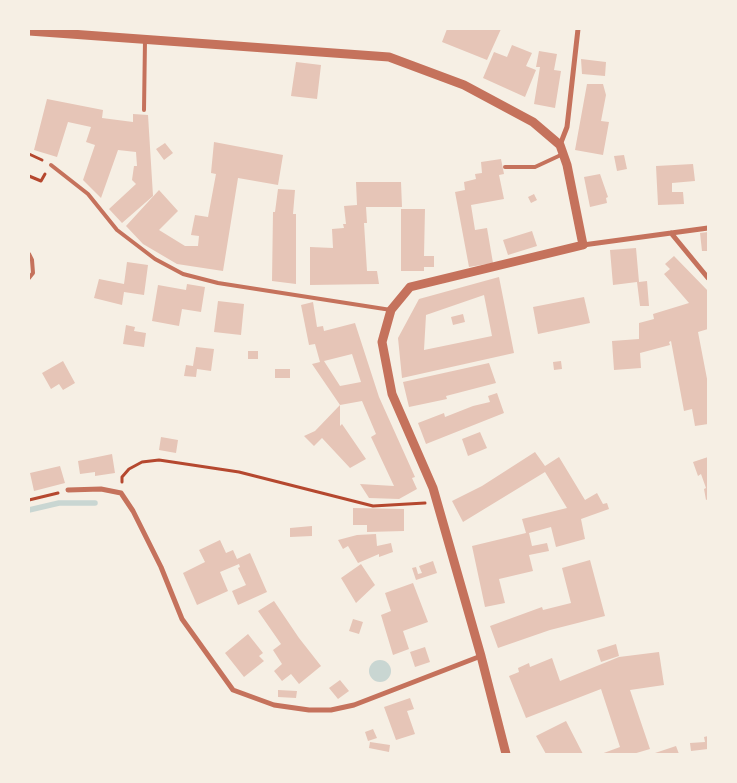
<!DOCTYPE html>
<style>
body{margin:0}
#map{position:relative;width:737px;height:783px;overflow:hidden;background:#f6efe4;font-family:"Varela Round",sans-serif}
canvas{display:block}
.frame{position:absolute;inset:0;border:30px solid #f6efe4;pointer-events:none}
</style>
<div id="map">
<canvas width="737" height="783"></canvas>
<div class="frame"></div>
</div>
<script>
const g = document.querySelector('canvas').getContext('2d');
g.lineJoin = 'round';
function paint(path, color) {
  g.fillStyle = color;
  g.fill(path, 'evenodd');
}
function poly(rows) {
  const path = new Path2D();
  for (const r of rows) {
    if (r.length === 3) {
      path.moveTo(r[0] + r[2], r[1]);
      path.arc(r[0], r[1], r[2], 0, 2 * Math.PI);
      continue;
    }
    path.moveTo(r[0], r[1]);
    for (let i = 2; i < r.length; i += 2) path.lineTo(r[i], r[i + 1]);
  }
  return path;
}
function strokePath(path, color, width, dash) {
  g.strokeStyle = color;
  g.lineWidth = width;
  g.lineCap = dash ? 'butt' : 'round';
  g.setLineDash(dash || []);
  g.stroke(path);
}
paint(poly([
 [380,671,11]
]), '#c9d6d2');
strokePath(poly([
 [29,510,59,503,95,503]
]), '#c9d6d2', 5.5);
paint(poly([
 [447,29,501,29,487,60,442,42],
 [512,45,532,53,526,66,536,70,525,97,483,78,494,52,507,57],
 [539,51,557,54,554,70,561,71,555,108,534,104,540,67,536,67],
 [581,59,606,62,605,76,582,74],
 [296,62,321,65,317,99,291,96],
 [587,84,603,84,606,95,601,121,609,122,603,155,575,150],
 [47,99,103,110,102,118,133,122,133,114,148,115,153,196,122,223,109,209,136,184,132,180,134,166,137,166,136,152,118,150,101,198,83,180,95,145,86,142,91,127,68,122,57,157,34,150],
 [214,142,283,155,278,185,238,178,223,271,177,264,143,244,126,226,159,190,178,211,159,230,185,246,198,246,199,236,191,235,195,215,208,217,216,174,211,173],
 [165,143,173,153,164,160,156,149],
 [624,155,627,169,617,171,614,156],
 [501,159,504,174,499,175,504,199,471,205,475,230,487,228,493,263,469,267,455,192,465,190,464,182,476,179,475,174,482,173,481,162],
 [693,164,695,181,672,183,672,192,683,192,684,204,658,205,656,166],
 [600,174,608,197,606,198,607,203,590,207,584,177],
 [356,182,401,182,402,207,366,207,367,223,364,223,367,271,377,271,379,284,310,285,310,247,333,248,332,229,344,228,343,224,346,224,344,206,357,205],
 [278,189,295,190,293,214,296,214,296,284,272,281,273,212,275,212],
 [534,194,537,200,531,203,528,197],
 [401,209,425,209,424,256,434,256,434,267,424,267,424,271,401,271],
 [532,231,537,246,508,255,503,240],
 [708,232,708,251,702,251,700,233],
 [636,248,639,282,647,281,649,306,640,306,637,282,613,285,610,250],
 [674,256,708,291,708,329,698,332,708,384,708,424,695,426,692,409,684,411,671,341,669,342,670,345,640,353,641,368,614,370,612,341,639,339,639,323,654,319,653,314,689,303,664,274,670,269,665,264],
 [127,262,148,265,144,295,124,292,122,305,94,298,99,279,124,284],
 [499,277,514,353,402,378,398,338,419,299],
 [484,295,492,336,424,350,426,315],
 [187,284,205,287,201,312,182,309,179,326,152,321,158,285,186,290],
 [584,297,590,323,538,334,533,307],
 [218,301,244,304,241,335,214,332],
 [313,302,317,327,323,326,324,331,355,323,379,397,415,477,412,478,417,489,399,499,369,498,360,484,394,486,371,437,376,434,362,401,340,405,340,426,342,424,366,459,350,468,322,438,314,446,304,436,315,431,340,405,312,364,320,362,315,344,309,345,301,305],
 [352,354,361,382,340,386,324,361],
 [463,314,465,322,453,325,451,317],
 [126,325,135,327,134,331,146,333,144,347,123,344],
 [196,347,214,349,211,371,197,369,196,377,184,376,186,365,193,366],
 [248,351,258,351,258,359,248,359],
 [63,361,75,383,63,390,59,384,51,389,42,373],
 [561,361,562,369,554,370,553,362],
 [489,363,496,383,446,396,447,399,409,407,403,382],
 [275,369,290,369,290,378,275,378],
 [497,393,504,413,426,444,418,423,444,413,445,417,473,406,490,402,488,396],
 [480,432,487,448,468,456,462,439],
 [161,437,178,440,176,453,159,450],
 [535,452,545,466,559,457,585,500,597,493,603,504,607,503,609,509,581,519,585,539,556,547,551,527,529,533,532,546,547,543,549,551,529,555,533,571,499,579,505,603,485,607,472,546,526,533,522,519,567,508,545,472,463,522,452,501,482,486],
 [112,454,115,473,95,476,95,472,80,474,78,461],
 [708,457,708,499,706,500,704,489,706,488,701,474,698,476,693,462],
 [60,466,65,483,34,491,30,473],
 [353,508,404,509,404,531,367,532,367,525,353,525],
 [312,526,312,536,290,537,290,528],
 [376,534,377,546,391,543,393,552,379,557,379,554,358,563,348,546,343,549,338,540,357,535],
 [220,540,226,553,233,550,237,559,250,553,267,592,238,605,232,591,246,585,238,568,240,567,239,564,220,572,228,591,197,605,183,573,205,562,199,550],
 [590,560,605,616,550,630,498,648,490,626,542,607,543,610,571,603,562,568],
 [433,561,437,573,416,580,412,568,416,567,418,574,422,573,419,566],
 [361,564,375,585,356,603,341,578],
 [413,583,428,622,403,631,409,649,393,655,381,615,391,611,385,593],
 [274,601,299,638,321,666,299,684,291,674,282,681,274,671,282,664,273,650,281,644,258,611],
 [353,619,363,622,359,634,349,631],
 [248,634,263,653,259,656,264,661,244,677,225,653],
 [616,644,619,656,601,662,597,650],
 [425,647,430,662,415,667,410,652],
 [659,652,664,685,630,690,650,749,633,754,601,754,620,747,601,689,526,718,509,676,519,672,518,668,529,663,530,667,552,658,560,681,619,657],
 [340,680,349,691,338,699,329,688],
 [278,690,297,691,296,698,278,697],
 [410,698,414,709,407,711,415,734,396,740,384,707],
 [566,721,583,754,546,754,536,736],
 [373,729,377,738,368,741,365,732],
 [708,736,708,749,691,751,690,743,705,742,704,737],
 [370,742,390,745,389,752,369,748],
 [676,746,679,754,652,754]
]), '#e6c5b7');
strokePath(poly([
 [29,154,42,160],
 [29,176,41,181,45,174],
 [122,482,122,477,129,469,142,462,159,460,239,472,373,506,425,503],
 [29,500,58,493]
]), '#b5482f', 3);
strokePath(poly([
 [144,110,145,40],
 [51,165,88,194,117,230,155,259,183,274,218,283,391,310],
 [505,167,535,167,563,154],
 [29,254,32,260,33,273,29,278]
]), '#c5725c', 4);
strokePath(poly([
 [560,145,567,127,578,29],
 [671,233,708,278],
 [583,245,708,228],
 [68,490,101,489,121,493,133,511,161,567,182,619,233,690,274,705,309,710,331,710,354,705,481,656]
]), '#c5725c', 5);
strokePath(poly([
 [29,31,389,57,464,85,533,122,560,145,567,165,583,245,410,287,391,310,382,342,392,394,433,488,481,656,506,754]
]), '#c5725c', 9);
</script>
